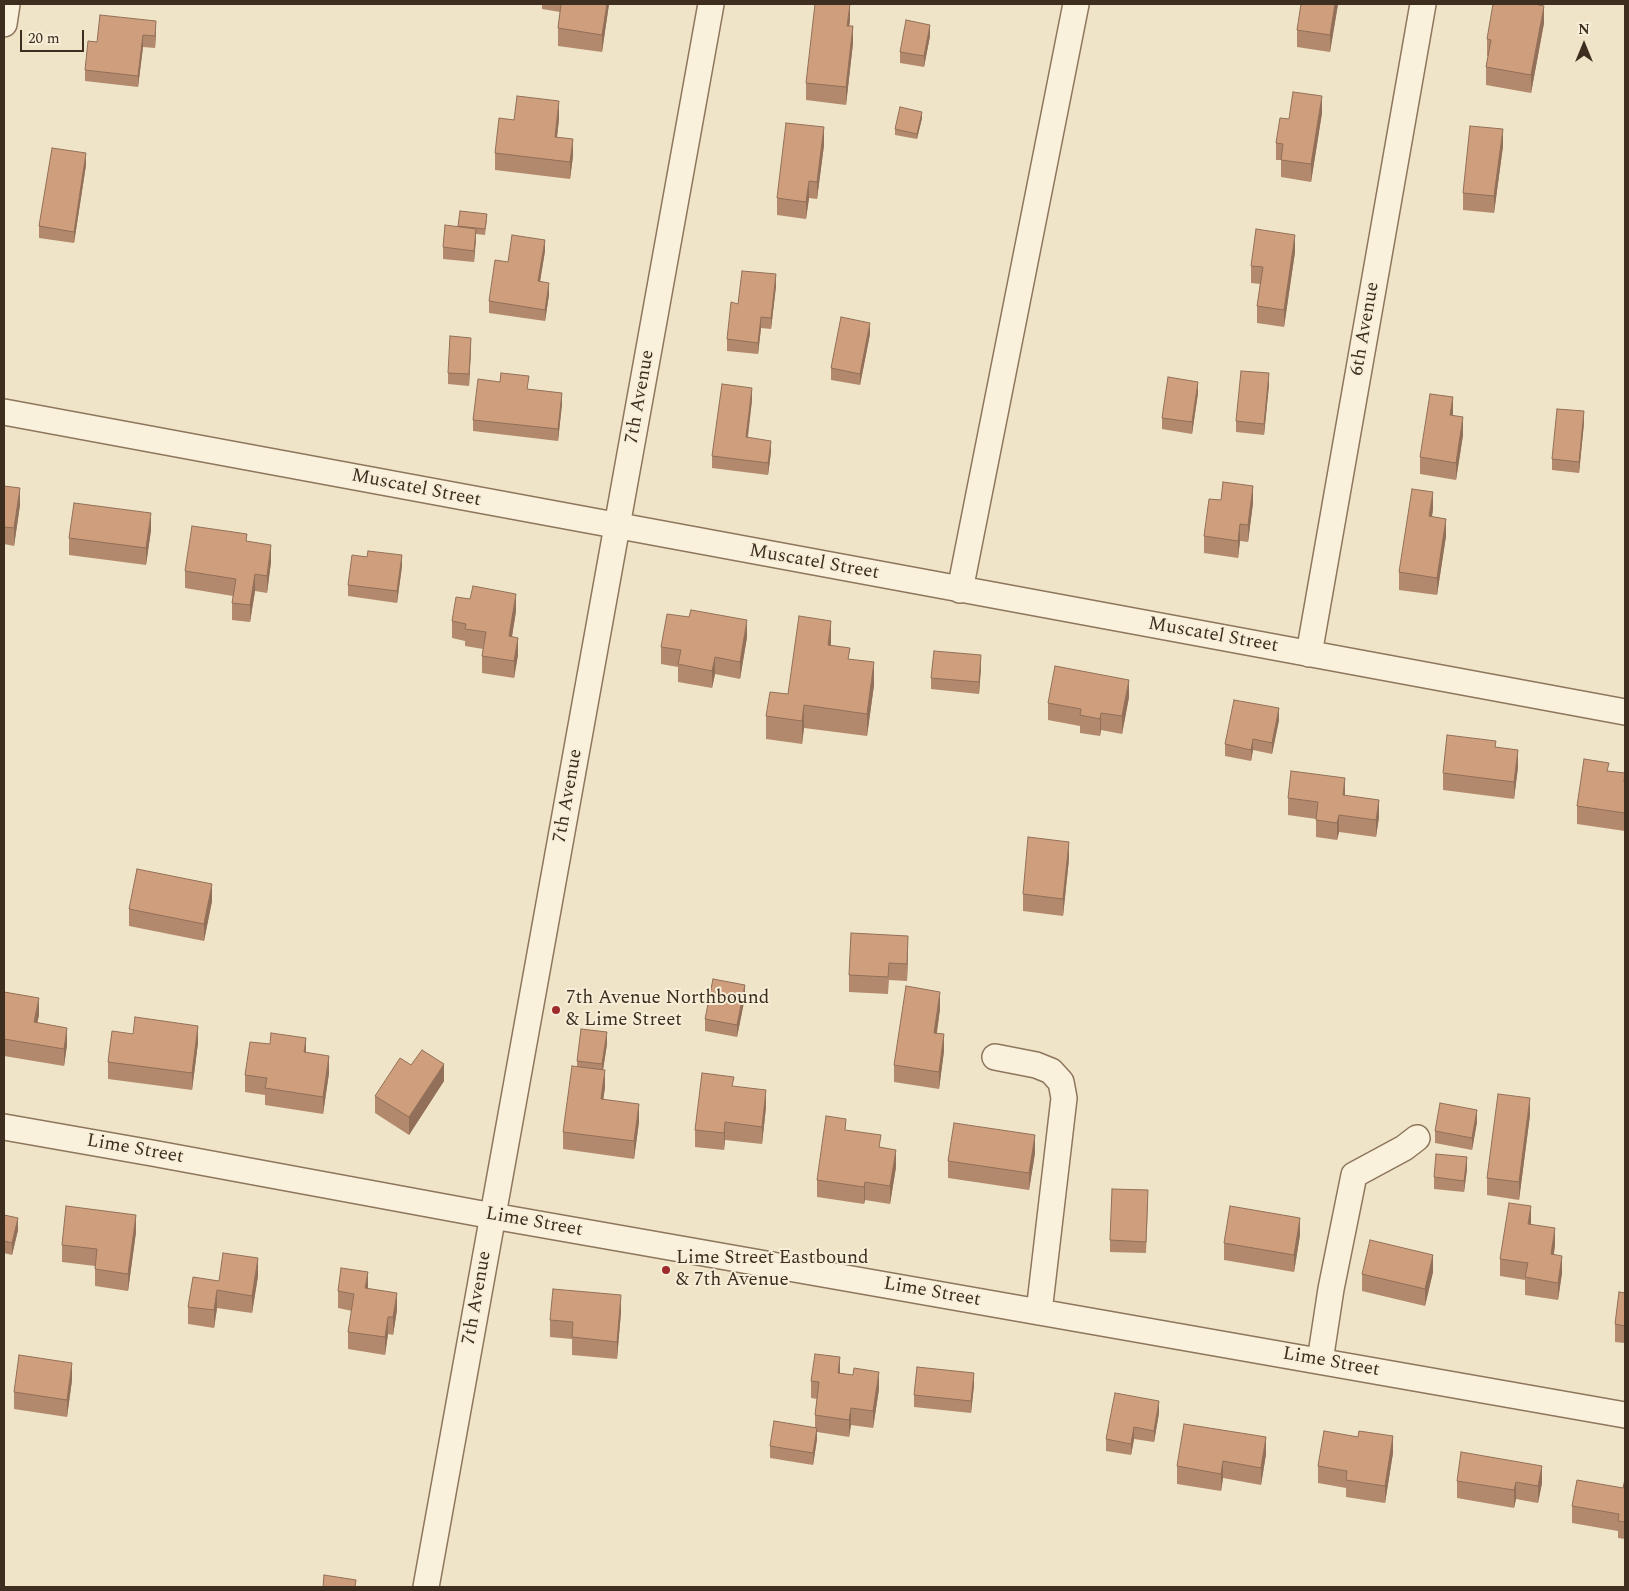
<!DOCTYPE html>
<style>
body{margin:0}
#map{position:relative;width:1629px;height:1591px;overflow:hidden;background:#f0e4c8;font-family:Spectral,serif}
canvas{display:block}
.frame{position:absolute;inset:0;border:5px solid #3d2e20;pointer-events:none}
.north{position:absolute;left:1559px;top:20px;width:50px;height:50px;-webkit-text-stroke:4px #f7eed8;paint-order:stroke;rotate:0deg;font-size:14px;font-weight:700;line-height:20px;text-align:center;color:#3d2e20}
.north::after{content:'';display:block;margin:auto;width:18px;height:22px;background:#3d2e20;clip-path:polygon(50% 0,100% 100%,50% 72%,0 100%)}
.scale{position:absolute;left:20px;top:30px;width:64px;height:22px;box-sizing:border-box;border:2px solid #3d2e20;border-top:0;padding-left:6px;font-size:15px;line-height:18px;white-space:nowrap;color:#3d2e20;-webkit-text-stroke:4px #f7eed8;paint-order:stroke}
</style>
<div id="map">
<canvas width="1629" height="1591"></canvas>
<div class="frame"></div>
<div class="north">N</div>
<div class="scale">20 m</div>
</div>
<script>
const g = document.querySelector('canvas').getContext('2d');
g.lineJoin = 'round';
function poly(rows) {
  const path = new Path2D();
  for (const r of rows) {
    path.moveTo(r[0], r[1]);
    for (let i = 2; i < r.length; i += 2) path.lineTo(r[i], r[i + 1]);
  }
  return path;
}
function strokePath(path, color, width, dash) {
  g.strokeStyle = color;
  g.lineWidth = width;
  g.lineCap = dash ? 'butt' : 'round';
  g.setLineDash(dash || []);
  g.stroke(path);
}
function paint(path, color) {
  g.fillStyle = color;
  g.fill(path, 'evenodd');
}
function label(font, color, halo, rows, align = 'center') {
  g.font = font + ' Spectral,serif';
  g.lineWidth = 4;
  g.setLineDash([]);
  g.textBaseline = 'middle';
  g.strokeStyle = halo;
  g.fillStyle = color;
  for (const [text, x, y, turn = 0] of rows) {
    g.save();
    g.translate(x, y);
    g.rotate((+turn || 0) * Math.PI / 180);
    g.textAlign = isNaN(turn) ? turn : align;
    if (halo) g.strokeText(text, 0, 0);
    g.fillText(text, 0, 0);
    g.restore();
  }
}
const minor = poly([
 [4,24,7,4],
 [4,412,1625,712],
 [960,590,1076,4],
 [1309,654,1423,4],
 [995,1057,1036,1065,1051,1071,1061,1082,1064,1098,1039,1312],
 [4,1127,152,1153,493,1216,1625,1415],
 [1320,1361,1331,1289,1354,1175,1404,1148,1417,1138],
 [426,1587,711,4]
]);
strokePath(minor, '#8d765c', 28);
strokePath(minor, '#faf1dc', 25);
paint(poly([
 [542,4,609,4,602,52,558,46,558,28,560,12,542,9],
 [1338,4,1330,52,1297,47,1297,30],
 [850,20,849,26,853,43,846,105,806,100,806,83],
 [1544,23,1531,93,1486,85,1486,67,1488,56,1487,56,1487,39],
 [156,32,155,48,143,47,138,87,85,81,85,70,97,42],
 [930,36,924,67,900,63,900,52],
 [1322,113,1311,182,1281,177,1281,160,1276,160,1276,143,1289,119],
 [922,118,917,139,895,135,895,129],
 [559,119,557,137,573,156,570,179,495,170,495,153,514,120],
 [824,145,817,199,809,198,806,219,777,215,777,198],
 [1503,146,1494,213,1463,210,1463,193],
 [86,165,74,243,39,238,39,226],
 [487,219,485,235,476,234,474,262,443,259,443,247,458,226],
 [545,251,540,282,549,295,545,321,489,313,489,301,508,262],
 [1295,252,1284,327,1257,323,1257,306,1260,284,1251,283,1251,266],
 [776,286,771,329,761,328,758,354,727,351,727,339,738,304],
 [870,334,860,385,831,380,831,368],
 [471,349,469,386,448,384,448,373],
 [1269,385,1264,435,1236,432,1236,421],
 [528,389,562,404,558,441,473,431,473,420],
 [1198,393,1192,434,1162,429,1162,418],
 [752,400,748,437,771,452,768,475,712,468,712,456],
 [1453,416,1463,435,1456,480,1420,474,1420,457],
 [1584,423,1579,473,1552,470,1552,459],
 [4,486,20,505,14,546,4,544],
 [1221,500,1253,503,1248,542,1240,541,1238,558,1204,553,1204,536],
 [1433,509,1432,517,1446,536,1437,595,1399,590,1399,572],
 [151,530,146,565,69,555,69,538],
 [247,541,271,562,267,593,255,591,250,622,232,620,232,603,233,596,185,588,185,571],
 [402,566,397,603,348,596,348,585],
 [516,611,512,637,518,655,514,678,482,673,482,656,483,649,465,646,465,641,452,638,452,621],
 [747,637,740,679,715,674,712,688,678,682,678,667,661,664,661,647],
 [831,644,831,646,850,660,874,685,867,736,804,728,802,744,766,739,766,716,788,694],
 [981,667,979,694,931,689,931,678],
 [1129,697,1122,734,1101,730,1100,736,1080,733,1080,726,1048,720,1048,703],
 [1279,720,1272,754,1253,750,1251,761,1225,756,1225,744],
 [1496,747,1518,767,1514,799,1443,790,1443,773],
 [1609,771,1625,782,1625,831,1577,824,1577,806],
 [1345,796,1379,817,1376,837,1339,832,1337,840,1316,837,1316,819,1288,815,1288,798],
 [1069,859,1063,916,1023,911,1023,894],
 [212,901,204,941,129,926,129,909],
 [908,953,907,981,889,980,888,994,849,992,849,975],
 [4,992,39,1015,37,1023,67,1045,64,1066,4,1056],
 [745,997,737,1037,705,1031,705,1019],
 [940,1009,937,1033,944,1051,939,1089,894,1082,894,1065],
 [133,1034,198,1043,192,1090,108,1079,108,1062],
 [607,1044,603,1070,605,1087,603,1100,639,1122,634,1159,563,1149,563,1132,577,1066,577,1061],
 [306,1052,329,1073,323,1114,265,1105,265,1095,245,1092,245,1075],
 [411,1065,444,1081,409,1135,375,1113,375,1096],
 [734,1086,766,1107,762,1144,725,1140,724,1150,695,1147,695,1130],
 [1530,1115,1519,1200,1487,1195,1487,1178],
 [1477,1122,1472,1150,1435,1143,1435,1131],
 [846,1130,881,1148,896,1167,890,1204,865,1200,864,1204,817,1197,817,1180],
 [1035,1153,1029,1190,948,1178,948,1161],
 [1467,1169,1464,1192,1434,1189,1434,1177],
 [1148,1202,1146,1253,1110,1252,1110,1240],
 [4,1215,18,1230,12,1255,4,1253],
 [1531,1224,1555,1245,1554,1254,1562,1273,1558,1300,1525,1295,1525,1280,1500,1276,1500,1259],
 [136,1232,128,1291,95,1286,95,1266,62,1262,62,1245],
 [1300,1235,1294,1272,1224,1260,1224,1243],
 [1433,1272,1425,1306,1362,1291,1362,1274],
 [258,1276,252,1313,217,1308,214,1328,188,1324,188,1307,219,1281],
 [368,1289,397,1310,393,1335,388,1334,385,1355,348,1349,348,1332,352,1311,338,1308,338,1291],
 [1625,1293,1625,1343,1615,1342,1615,1324],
 [621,1312,617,1359,572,1355,572,1339,550,1337,550,1320],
 [840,1374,879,1389,873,1428,851,1425,849,1437,817,1432,817,1439,813,1465,770,1458,770,1446,815,1427,815,1415,817,1399,811,1398,811,1381],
 [72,1380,67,1417,14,1409,14,1392],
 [974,1385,971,1413,914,1407,914,1395],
 [1159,1413,1154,1442,1134,1439,1131,1455,1106,1451,1106,1439],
 [1393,1453,1385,1503,1346,1497,1346,1488,1318,1483,1318,1466],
 [1266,1454,1261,1485,1223,1478,1221,1491,1177,1484,1177,1466],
 [1625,1479,1625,1539,1618,1538,1618,1531,1572,1523,1572,1506,1623,1488],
 [1457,1481,1542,1483,1538,1503,1516,1499,1514,1508,1457,1498]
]), '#b2896c');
paint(poly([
 [607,4,609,4,602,52,602,35],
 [850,4,850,20,847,43,847,26],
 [1335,4,1338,4,1330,52,1330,35],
 [1544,6,1544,23,1531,93,1531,75],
 [156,21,156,32,155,48,155,36],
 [930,25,930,36,924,67,924,56],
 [853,26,853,43,846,105,846,87],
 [143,35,143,47,138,87,138,76],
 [1322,96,1322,113,1311,182,1311,164],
 [559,101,559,119,555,154,555,137],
 [922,112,922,118,917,139,917,134],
 [824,127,824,145,817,199,817,182],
 [1503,129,1503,146,1494,213,1494,196],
 [573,139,573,156,570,179,570,162],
 [86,153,86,165,74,243,74,232],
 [809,181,809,198,806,219,806,202],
 [476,229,476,240,474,262,474,251],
 [1295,235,1295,252,1284,327,1284,310],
 [545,240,545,251,538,293,538,281],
 [776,274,776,286,771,329,771,318],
 [549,283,549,295,545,321,545,310],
 [761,317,761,328,758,354,758,343],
 [870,323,870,334,860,385,860,374],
 [471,338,471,349,469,386,469,374],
 [1269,373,1269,385,1264,435,1264,424],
 [1198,382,1198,393,1192,434,1192,422],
 [752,388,752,400,746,449,746,437],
 [562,393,562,404,558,441,558,429],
 [1453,397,1453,414,1450,432,1450,415],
 [1584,411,1584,423,1579,473,1579,462],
 [1463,417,1463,435,1456,480,1456,463],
 [771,441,771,452,768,475,768,463],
 [1253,486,1253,503,1248,542,1248,525],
 [20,488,20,505,14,546,14,528],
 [1433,492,1433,509,1429,533,1429,516],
 [151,513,151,530,146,565,146,548],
 [1446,519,1446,536,1437,595,1437,578],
 [1240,524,1240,541,1238,558,1238,541],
 [271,545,271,562,267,593,267,576],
 [402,555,402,566,397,603,397,591],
 [255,574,255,591,250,622,250,605],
 [516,594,516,611,509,654,509,636],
 [747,620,747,637,740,679,740,662],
 [831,621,831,644,828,668,828,645],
 [518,638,518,655,514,678,514,661],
 [981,655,981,667,979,694,979,682],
 [715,657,715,674,712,688,712,671],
 [874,662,874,685,867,736,867,714],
 [1129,680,1129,697,1122,734,1122,716],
 [804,705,804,728,802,744,802,721],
 [1279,708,1279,720,1272,754,1272,743],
 [1101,713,1101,730,1100,736,1100,719],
 [1253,739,1253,750,1251,761,1251,750],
 [1518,750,1518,767,1514,799,1514,782],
 [1345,778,1345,795,1343,812,1343,795],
 [1379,800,1379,817,1376,837,1376,820],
 [1339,815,1339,832,1337,840,1337,823],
 [1069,842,1069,859,1063,916,1063,899],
 [212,884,212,901,204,941,204,924],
 [908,936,908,953,907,981,907,964],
 [745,985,745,997,737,1037,737,1025],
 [940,992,940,1009,934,1050,934,1033],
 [39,998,39,1015,34,1039,34,1022],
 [198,1026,198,1043,192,1090,192,1073],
 [67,1028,67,1045,64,1066,64,1049],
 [607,1032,607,1044,602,1076,602,1064],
 [944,1034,944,1051,939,1089,939,1072],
 [306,1038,306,1055,304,1052],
 [329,1056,329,1073,323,1114,323,1097],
 [444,1064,444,1081,409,1135,409,1117],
 [605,1070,605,1087,601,1116,601,1099],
 [766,1090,766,1107,762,1144,762,1127],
 [1530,1098,1530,1115,1519,1200,1519,1182],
 [639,1104,639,1122,634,1159,634,1141],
 [1477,1110,1477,1122,1472,1150,1472,1138],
 [725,1122,725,1140,724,1150,724,1133],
 [1035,1135,1035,1153,1029,1190,1029,1173],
 [896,1150,896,1167,890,1204,890,1186],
 [1467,1157,1467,1169,1464,1192,1464,1181],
 [865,1182,865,1200,864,1204,864,1187],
 [1531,1206,1531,1224,1528,1241,1528,1224],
 [136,1215,136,1232,128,1291,128,1274],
 [18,1218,18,1230,12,1255,12,1243],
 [1300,1218,1300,1235,1294,1272,1294,1255],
 [1555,1228,1555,1245,1551,1271,1551,1254],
 [1433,1255,1433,1272,1425,1306,1425,1289],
 [1562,1256,1562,1273,1558,1300,1558,1283],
 [258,1258,258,1276,252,1313,252,1296],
 [368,1272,368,1289,365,1288],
 [217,1290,217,1308,214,1328,214,1310],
 [397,1293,397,1310,393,1335,393,1317],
 [621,1295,621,1312,617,1359,617,1342],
 [388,1317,388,1334,385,1355,385,1337],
 [840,1357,840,1374,838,1373],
 [72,1363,72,1380,67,1417,67,1400],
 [879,1372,879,1389,873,1428,873,1411],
 [974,1373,974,1385,971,1413,971,1401],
 [1159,1401,1159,1413,1154,1442,1154,1431],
 [851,1408,851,1425,849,1437,849,1420],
 [1134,1427,1134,1439,1131,1455,1131,1444],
 [817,1428,817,1439,813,1465,813,1453],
 [1393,1436,1393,1453,1385,1503,1385,1486],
 [1266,1437,1266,1454,1261,1485,1261,1468],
 [1223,1461,1223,1478,1221,1491,1221,1474],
 [1542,1466,1542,1483,1538,1503,1538,1486],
 [1516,1482,1516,1499,1514,1508,1514,1490]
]), '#916f58');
const building = poly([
 [561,4,607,4,602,35,558,28,561,4],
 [815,4,850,4,847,26,853,26,846,87,806,83,815,4],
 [1301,4,1335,4,1330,35,1297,30,1301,4],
 [1493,4,1534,4,1544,6,1531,75,1486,67,1491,40,1487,39,1493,4],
 [100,15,156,21,155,36,143,35,138,76,85,70,88,41,97,42,100,15],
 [906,20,930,25,924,56,900,52,906,20],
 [1293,92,1322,96,1311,164,1281,160,1283,144,1276,143,1280,118,1289,119,1293,92],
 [517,96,559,101,555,137,573,139,570,162,495,153,499,118,514,120,517,96],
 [900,107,922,112,917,134,895,129,900,107],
 [786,123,824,127,817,182,809,181,806,202,777,198,786,123],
 [1470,126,1503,129,1494,196,1463,193,1470,126],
 [52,148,86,153,74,232,39,226,52,148],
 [460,211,487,214,485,229,458,226,460,211],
 [445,225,476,229,474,251,443,247,445,225],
 [1256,229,1295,235,1284,310,1257,306,1263,267,1251,266,1256,229],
 [512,235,545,240,538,281,549,283,545,310,489,301,495,260,508,262,512,235],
 [742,271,776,274,771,318,761,317,758,343,727,339,731,302,738,304,742,271],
 [841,317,870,323,860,374,831,368,841,317],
 [450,336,471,338,469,374,448,373,450,336],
 [1241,371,1269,373,1264,424,1236,421,1241,371],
 [501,373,529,376,527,389,562,393,558,429,473,420,478,379,500,382,501,373],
 [1168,377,1198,382,1192,422,1162,418,1168,377],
 [722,384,752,388,746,437,771,441,768,463,712,456,722,384],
 [1430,394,1453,397,1450,415,1463,417,1456,463,1420,457,1430,394],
 [1557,409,1584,411,1579,462,1552,459,1557,409],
 [1223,482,1253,486,1248,525,1240,524,1238,541,1204,536,1209,499,1221,500,1223,482],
 [4,486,20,488,14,528,4,527,4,486],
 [1412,489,1433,492,1429,516,1446,519,1437,578,1399,572,1412,489],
 [74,503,151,513,146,548,69,538,74,503],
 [192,526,247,534,246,541,271,545,267,576,255,574,250,605,232,603,236,579,185,571,192,526],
 [368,551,402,555,397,591,348,585,352,555,367,557,368,551],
 [473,586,516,594,509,636,518,638,514,661,482,656,486,632,465,629,466,624,452,621,456,597,470,599,473,586],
 [691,610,747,620,740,662,715,657,712,671,678,664,681,650,661,647,667,614,689,617,691,610],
 [799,616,831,621,828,645,850,648,848,659,874,662,867,714,804,705,802,721,766,716,770,692,788,694,799,616],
 [934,651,981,655,979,682,931,678,934,651],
 [1055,666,1129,680,1122,716,1101,713,1100,719,1080,715,1081,709,1048,703,1055,666],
 [1234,700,1279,708,1272,743,1253,739,1251,750,1225,744,1234,700],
 [1447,735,1496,741,1495,747,1518,750,1514,782,1443,773,1447,735],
 [1584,759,1609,763,1607,771,1625,773,1624,782,1625,782,1625,813,1577,806,1584,759],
 [1291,771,1345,778,1343,795,1379,800,1376,820,1339,815,1337,823,1316,820,1318,802,1288,798,1291,771],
 [1028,837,1069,842,1063,899,1023,894,1028,837],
 [137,869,212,884,204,924,129,909,137,869],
 [851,933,908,936,907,964,889,963,888,977,849,975,851,933],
 [713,979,745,985,737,1025,705,1019,713,979],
 [906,986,940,992,934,1033,944,1034,939,1072,894,1065,906,986],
 [4,992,39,998,34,1022,67,1028,64,1049,4,1039,4,992],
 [135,1017,198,1026,192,1073,108,1062,112,1031,133,1034,135,1017],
 [581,1029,607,1032,602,1064,577,1061,581,1029],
 [271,1033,306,1038,304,1052,329,1056,323,1097,265,1088,267,1078,245,1075,250,1042,270,1044,271,1033],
 [422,1050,444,1064,409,1117,375,1096,400,1058,411,1065,422,1050],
 [572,1066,605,1070,601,1099,639,1104,634,1141,563,1132,572,1066],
 [702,1073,734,1077,732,1086,766,1090,762,1127,725,1122,724,1133,695,1130,702,1073],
 [1498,1094,1530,1098,1519,1182,1487,1178,1498,1094],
 [1440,1103,1477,1110,1472,1138,1435,1131,1440,1103],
 [826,1116,846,1119,845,1130,881,1135,879,1147,896,1150,890,1186,865,1182,864,1187,817,1180,826,1116],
 [954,1123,1035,1135,1029,1173,948,1161,954,1123],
 [1436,1154,1467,1157,1464,1181,1434,1177,1436,1154],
 [1112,1189,1148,1190,1146,1242,1110,1240,1112,1189],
 [1509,1203,1531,1206,1528,1224,1555,1228,1551,1254,1562,1256,1558,1283,1525,1277,1528,1263,1500,1259,1509,1203],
 [66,1206,136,1215,128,1274,95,1269,97,1249,62,1245,66,1206],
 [1230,1206,1300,1218,1294,1255,1224,1243,1230,1206],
 [4,1215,18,1218,12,1243,4,1241,4,1215],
 [1370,1240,1433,1255,1425,1289,1362,1274,1370,1240],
 [223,1253,258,1258,252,1296,217,1290,214,1310,188,1307,193,1277,219,1281,223,1253],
 [341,1268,368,1272,365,1288,397,1293,393,1317,388,1317,385,1337,348,1332,354,1294,338,1291,341,1268],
 [553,1289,621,1295,617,1342,572,1337,573,1322,550,1320,553,1289],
 [1619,1292,1625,1293,1625,1326,1615,1324,1619,1292],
 [815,1354,840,1357,838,1373,853,1375,854,1368,879,1372,873,1411,851,1408,849,1420,815,1415,819,1382,811,1381,815,1354],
 [19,1355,72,1363,67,1400,14,1392,19,1355],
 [917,1367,974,1373,971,1401,914,1395,917,1367],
 [1115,1393,1159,1401,1154,1431,1134,1427,1131,1444,1106,1439,1115,1393],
 [774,1421,817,1428,813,1453,770,1446,774,1421],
 [1184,1424,1266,1437,1261,1468,1223,1461,1221,1474,1177,1466,1184,1424],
 [1324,1431,1358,1437,1359,1431,1393,1436,1385,1486,1346,1480,1347,1471,1318,1466,1324,1431],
 [1461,1452,1542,1466,1538,1486,1516,1482,1514,1490,1457,1481,1461,1452],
 [1625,1479,1625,1522,1618,1521,1619,1514,1572,1506,1577,1480,1623,1488,1625,1479],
 [324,1575,356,1580,355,1587,323,1587,324,1575]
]);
paint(building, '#cf9f7d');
strokePath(building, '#916f58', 1);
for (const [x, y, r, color] of [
 [556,1010,5,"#9e2a2b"],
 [666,1270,5,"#9e2a2b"]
]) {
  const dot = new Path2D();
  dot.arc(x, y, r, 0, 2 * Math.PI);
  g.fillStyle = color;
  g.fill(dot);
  strokePath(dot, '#f7eed8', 2);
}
label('19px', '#3d2e20', '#f7eed8', [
 ["6th Avenue",1366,329,-80],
 ["7th Avenue",641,397,-80],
 ["Muscatel Street",416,489,11],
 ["Muscatel Street",814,563,10],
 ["Muscatel Street",1213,636,10],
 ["7th Avenue",569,796,-80],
 ["Lime Street",135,1150,10],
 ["Lime Street",534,1223,10],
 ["Lime Street",932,1293,10],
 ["7th Avenue",478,1298,-80],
 ["Lime Street",1331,1363,10]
]);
label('19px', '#3d2e20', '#f7eed8', [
 ["7th Avenue Northbound",566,999],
 ["& Lime Street",566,1021],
 ["Lime Street Eastbound",676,1259],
 ["& 7th Avenue",676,1281]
], 'left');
</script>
